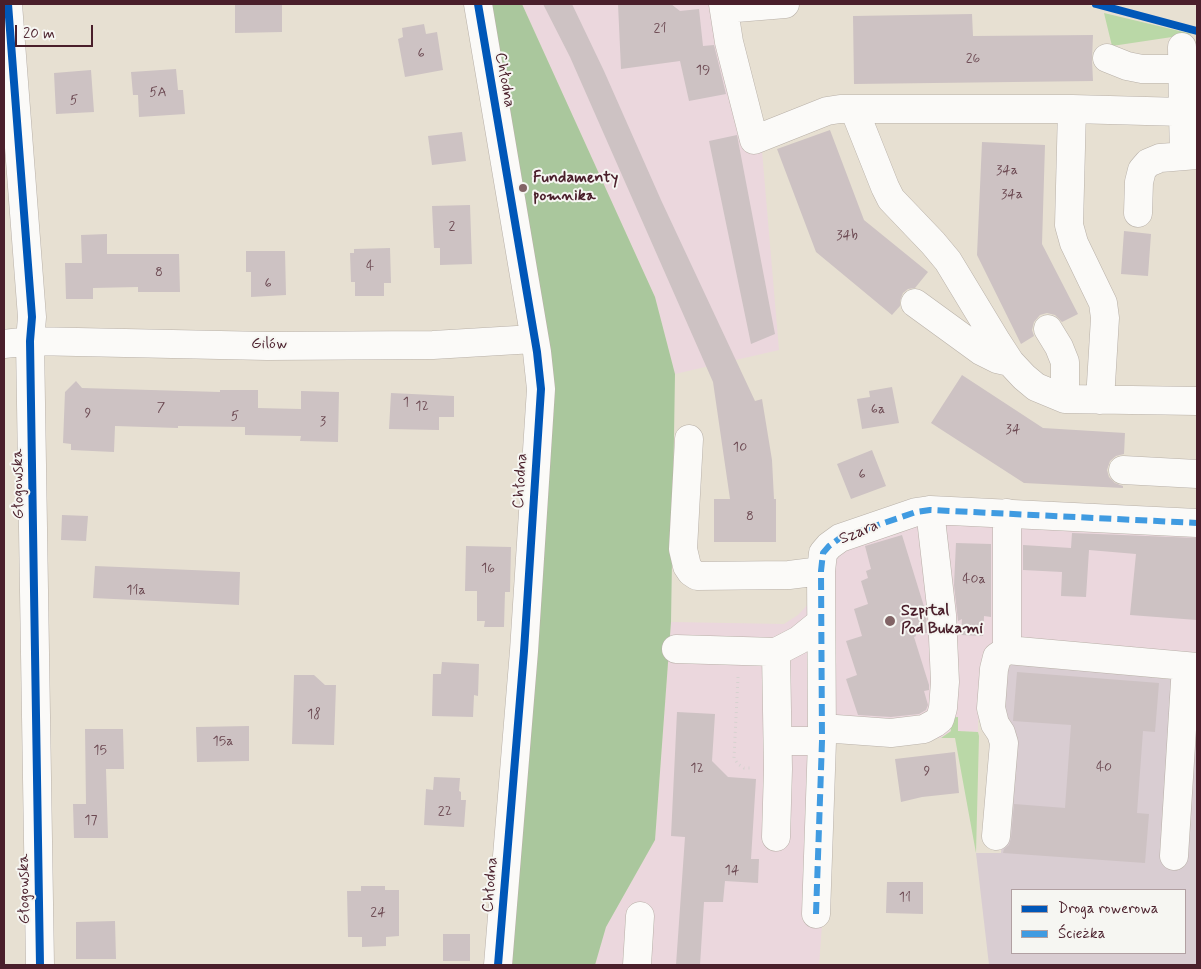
<!DOCTYPE html>
<meta charset="utf-8">
<style>
body{margin:0}
#map{position:relative;width:1201px;height:969px;overflow:hidden;background:#e7e0d2;font-family:Mynerve,sans-serif}
canvas{display:block}
.frame{position:absolute;inset:0;border:5px solid #4a1f2b;pointer-events:none}
.legend{position:absolute;left:1011px;top:889px;width:175px;height:65px;box-sizing:border-box;background:#f6f6f2;border:1px solid #b1a0a2;margin:0;padding:6px 9px;list-style:none;font-size:15px;color:#4a1f2b}
.legend li{display:flex;align-items:center;gap:10px;height:25px}
.legend b{width:25px;border:1px solid #b1a0a2}
.scale{position:absolute;left:15px;top:25px;width:78px;height:22px;box-sizing:border-box;border:2px solid #4a1f2b;border-top:0;padding-left:6px;font-size:15px;line-height:18px;white-space:nowrap;color:#4a1f2b;-webkit-text-stroke:4px #f6f6f2;paint-order:stroke}
</style>
<div id="map">
<canvas width="1201" height="969"></canvas>
<div class="frame"></div>
<ul class="legend">
<li><b style="height:6px;background:#0057b8"></b>Droga rowerowa</li>
<li><b style="height:6px;background:#409be1"></b>Ścieżka</li>
</ul>
<div class="scale">20 m</div>
</div>
<script>
const g = document.querySelector('canvas').getContext('2d');
g.lineJoin = 'round';
function paint(path, color) {
  g.fillStyle = color;
  g.fill(path, 'evenodd');
}
function poly(rows) {
  const path = new Path2D();
  for (const r of rows) {
    path.moveTo(r[0], r[1]);
    for (let i = 2; i < r.length; i += 2) path.lineTo(r[i], r[i + 1]);
  }
  return path;
}
function strokePath(path, color, width, dash) {
  g.strokeStyle = color;
  g.lineWidth = width;
  g.lineCap = dash ? 'butt' : 'round';
  g.setLineDash(dash || []);
  g.stroke(path);
}
function label(font, color, halo, rows, align = 'center') {
  g.font = font + ' Mynerve,sans-serif';
  g.lineWidth = 4;
  g.setLineDash([]);
  g.textBaseline = 'middle';
  g.strokeStyle = halo;
  g.fillStyle = color;
  for (const [text, x, y, turn = 0] of rows) {
    g.save();
    g.translate(x, y);
    g.rotate((+turn || 0) * Math.PI / 180);
    g.textAlign = isNaN(turn) ? turn : align;
    if (halo) g.strokeText(text, 0, 0);
    g.fillText(text, 0, 0);
    g.restore();
  }
}
paint(poly([
 [522,4,716,4,762,151,779,350,675,374,655,297],
 [923,521,1197,535,1197,658,1016,639,983,720,978,720,978,732,958,731,948,718,951,731,941,738,833,736,829,571,837,553],
 [811,601,822,925,819,965,595,965,606,927,655,840,671,622,784,624,798,615]
]), '#ebd7dd');
paint(poly([
 [1016,663,1197,682,1197,965,989,965,976,853,1001,853,1011,722,1004,716,1007,670,1011,665],
 [1012,890,1185,890,1185,953,1012,953]
]), '#d9cdd2');
paint(poly([
 [1104,13,1192,34,1112,46],
 [958,717,958,731,978,732,979,736,976,853,955,738,941,738,951,731,948,718]
]), '#bad8a7');
paint(poly([
 [490,4,522,4,655,297,675,374,671,622,655,840,606,927,595,965,506,965,542,473]
]), '#aac79d');
paint(poly([
 [235,4,282,4,282,32,235,33],
 [543,4,572,4,604,71,661,200,755,401,762,399,772,460,774,499,776,499,776,542,714,542,714,499,730,499,713,382,570,57],
 [618,4,671,4,680,11,699,9,703,46,714,45,726,94,689,101,680,61,621,69],
 [972,14,973,36,1093,35,1092,60,1093,81,854,84,853,16],
 [424,24,426,34,437,32,443,70,405,77,398,39,403,37,402,28],
 [176,69,178,90,183,90,185,114,139,117,138,95,133,95,131,72],
 [91,70,94,112,56,114,54,73],
 [830,130,864,220,928,272,915,288,908,289,903,293,900,301,900,306,892,315,816,252,777,149],
 [462,132,466,161,432,165,428,136],
 [737,135,775,334,751,344,709,141],
 [982,142,1045,145,1042,244,1078,314,1062,322,1055,315,1047,313,1040,315,1034,322,1032,330,1034,336,1021,344,977,255],
 [470,205,472,264,440,265,440,248,434,248,432,206],
 [1124,231,1151,234,1148,276,1121,274],
 [107,234,107,254,179,254,180,292,138,292,138,287,93,288,93,299,66,299,65,263,82,263,81,235],
 [390,248,391,283,384,283,384,296,355,296,355,282,351,282,350,253,354,253,354,249],
 [246,251,285,251,286,295,251,297,251,272,246,272],
 [962,375,1043,428,1125,433,1124,454,1116,456,1110,461,1107,470,1109,477,1115,483,1123,486,1123,488,1024,483,931,423],
 [76,381,82,388,220,392,220,390,258,390,258,408,301,409,301,391,339,392,338,442,300,441,301,436,245,435,245,427,178,426,178,428,115,426,114,452,71,450,71,444,63,443,65,392],
 [892,387,899,423,862,429,857,399,870,397,869,391],
 [391,393,454,396,454,417,439,417,439,430,389,429],
 [872,450,886,486,851,499,837,464],
 [62,515,88,516,86,541,61,540],
 [1072,533,1197,538,1197,620,1130,615,1136,554,1089,550,1086,597,1061,596,1062,572,1023,570,1023,545,1071,548],
 [902,535,926,613,927,633,915,633,916,636,914,637,929,685,929,690,924,691,928,705,926,710,919,714,891,717,858,715,846,679,857,675,846,641,862,636,854,609,868,604,861,581,868,578,866,571,871,569,865,546],
 [956,543,991,544,991,617,984,616,983,636,961,635,962,619,958,621,954,585],
 [466,546,511,547,510,592,505,592,504,627,484,627,485,621,477,621,477,591,465,591],
 [95,566,240,572,239,605,93,598],
 [442,662,479,664,478,696,474,695,473,717,432,716,433,674,441,674],
 [1017,672,1159,683,1155,732,1143,731,1137,813,1149,814,1145,863,1003,853,1004,849,1009,845,1011,838,1014,804,1065,808,1071,725,1013,721],
 [294,675,314,675,325,685,336,685,334,745,292,744],
 [677,712,715,714,712,761,728,777,756,779,751,859,759,859,758,883,725,881,723,902,704,902,700,965,676,965,685,837,671,836],
 [249,726,249,761,197,762,196,727],
 [85,729,123,729,124,769,106,769,108,838,74,838,73,804,86,804],
 [955,752,959,793,922,797,901,802,895,759],
 [434,777,460,778,459,791,461,792,461,800,466,800,464,827,424,825,426,789,433,790],
 [887,882,923,882,923,914,886,913],
 [361,886,385,886,385,890,399,890,399,936,386,937,386,946,362,947,362,937,348,937,347,891,361,891],
 [115,921,116,959,76,959,76,922],
 [443,934,470,934,470,961,443,961]
]), '#cdc2c3');
const minor = poly([
 [8,4,32,317,30,341,40,965],
 [478,4,537,352,541,389,524,651,498,965],
 [723,4,729,42,754,140,827,111,840,109,1072,109,1183,112,1184,155],
 [724,9,785,4],
 [1182,47,1183,112,1197,112],
 [1107,58,1127,66,1142,69,1175,69,1182,74],
 [854,109,885,187,891,199,933,243,948,261,997,342,1010,362,1024,377,1036,387,1065,399,1197,401],
 [1072,109,1069,225,1074,243,1103,303,1105,318,1100,400],
 [1138,213,1139,182,1142,170,1148,163,1160,158,1197,155],
 [915,303,981,351,997,359,1010,362],
 [1048,329,1059,347,1065,362,1065,399],
 [4,344,30,341,267,346,433,345,534,339],
 [689,439,683,549,687,566,691,572,697,576,789,575,821,571],
 [1123,470,1197,474],
 [1007,513,1007,650],
 [676,649,776,652,799,640,820,623],
 [822,728,891,733,924,729,935,723,940,719,943,708,945,682,942,615,930,510],
 [778,741,822,741],
 [996,836,1004,743,1001,733,995,724,991,708,994,669,997,657,1007,650,1197,667],
 [776,837,778,769,776,652],
 [1174,856,1186,666],
 [816,914,822,741,821,571,823,553,829,546,840,538,916,512,930,510,1197,523],
 [637,965,640,916]
]);
strokePath(minor, '#b8b0a8', 29);
strokePath(poly([
 [738,677,734,758,738,764,744,768,752,768]
]), '#d6d2cf', 3, [1, 4]);
strokePath(minor, '#fbfaf8', 28);
strokePath(poly([
 [816,914,822,741,821,571,823,553,829,546,840,538,916,512,930,510,1197,523]
]), '#409be1', 6, [12, 6]);
strokePath(poly([
 [8,4,32,317,30,341,40,965],
 [478,4,537,352,541,389,524,651,498,965],
 [1096,4,1197,31]
]), '#0057b8', 8);
for (const [x, y, r, color] of [
 [523,188,5,"#816365"],
 [890,621,6,"#816365"]
]) {
  const dot = new Path2D();
  dot.arc(x, y, r, 0, 2 * Math.PI);
  g.fillStyle = color;
  g.fill(dot);
  strokePath(dot, '#f6f6f2', 2);
}
label('14px', '#6b4851', null, [
 ["21",660,29],
 ["6",421,54],
 ["26",973,59],
 ["19",703,71],
 ["5A",158,93],
 ["5",74,101],
 ["34a",1007,171],
 ["34a",1012,195],
 ["2",452,227],
 ["34b",847,236],
 ["4",370,267],
 ["8",159,273],
 ["6",268,284],
 ["1",406,403],
 ["12",422,407],
 ["7",161,408],
 ["6a",878,410],
 ["9",88,414],
 ["5",235,417],
 ["3",323,422],
 ["34",1013,430],
 ["10",740,448],
 ["6",862,475],
 ["8",750,517],
 ["16",488,569],
 ["40a",974,580],
 ["11a",136,591],
 ["18",314,715],
 ["15a",223,742],
 ["15",100,751],
 ["40",1104,768],
 ["12",697,769],
 ["9",927,772],
 ["22",445,812],
 ["17",91,821],
 ["14",732,871],
 ["11",905,898],
 ["24",378,913]
]);
label('16px', '#4a1f2b', '#f6f6f2', [
 ["Chłodna",504,80,80],
 ["Gilów",269,345],
 ["Chłodna",521,481,-86],
 ["Głogowska",19,484,-91],
 ["Szara",859,533,-22],
 ["Chłodna",491,885,-85],
 ["Głogowska",25,889,-91]
]);
label('bold 16px', '#4a1f2b', '#f6f6f2', [
 ["Fundamenty",533,179],
 ["pomnika",533,197],
 ["Szpital",901,612],
 ["Pod Bukami",901,630]
], 'left');
</script>
